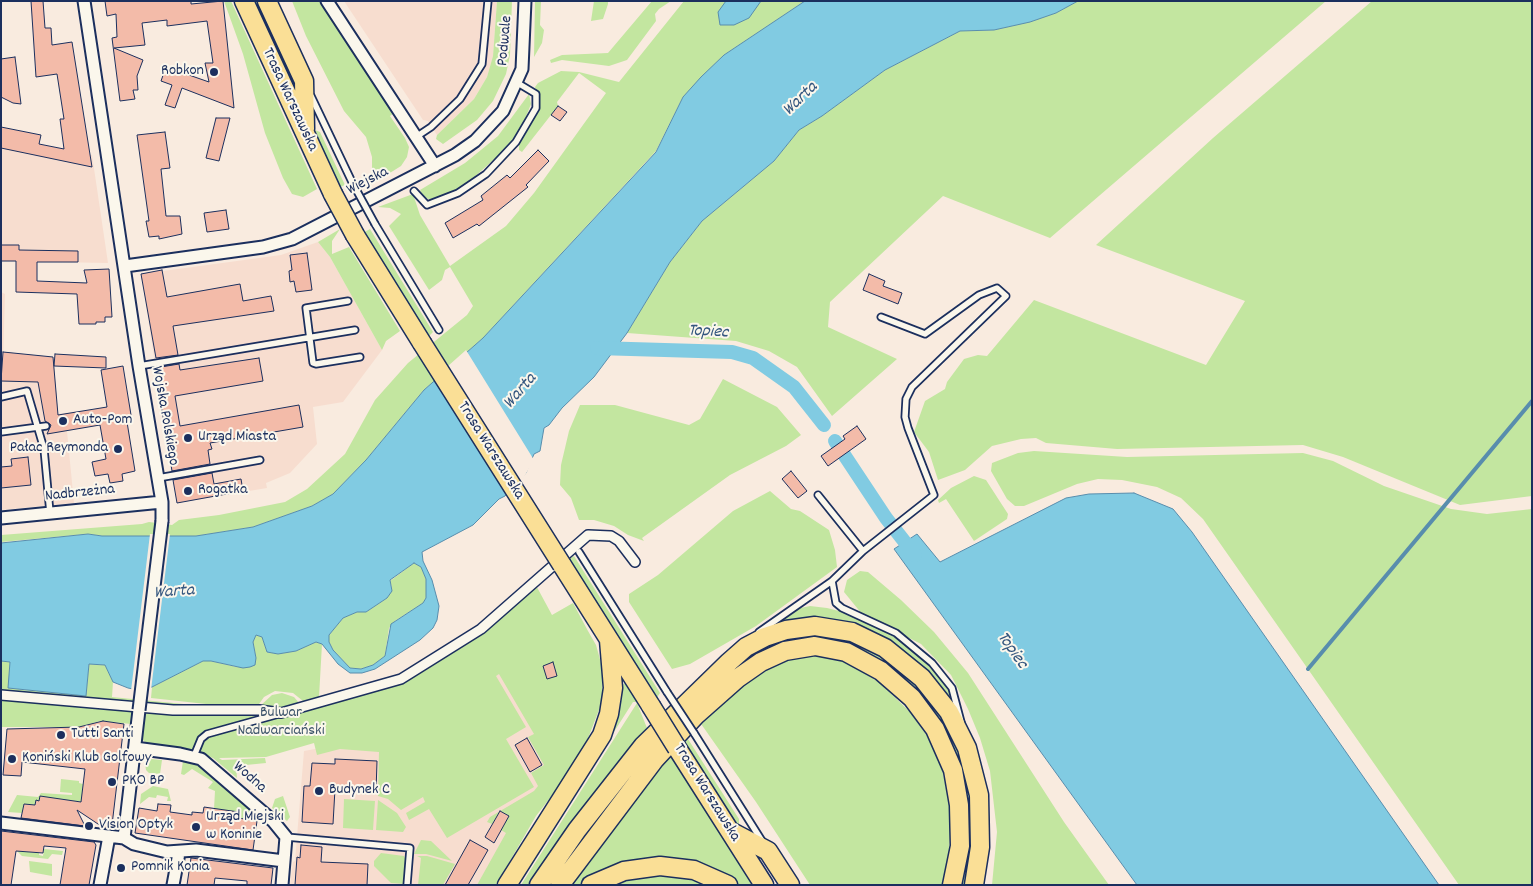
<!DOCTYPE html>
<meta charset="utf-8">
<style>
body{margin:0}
#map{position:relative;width:1533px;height:886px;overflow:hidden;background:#f9ebdf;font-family:Dekko,sans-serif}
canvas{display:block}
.frame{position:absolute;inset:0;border:2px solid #1b2f5e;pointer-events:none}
</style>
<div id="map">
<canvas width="1533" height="886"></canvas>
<div class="frame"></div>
</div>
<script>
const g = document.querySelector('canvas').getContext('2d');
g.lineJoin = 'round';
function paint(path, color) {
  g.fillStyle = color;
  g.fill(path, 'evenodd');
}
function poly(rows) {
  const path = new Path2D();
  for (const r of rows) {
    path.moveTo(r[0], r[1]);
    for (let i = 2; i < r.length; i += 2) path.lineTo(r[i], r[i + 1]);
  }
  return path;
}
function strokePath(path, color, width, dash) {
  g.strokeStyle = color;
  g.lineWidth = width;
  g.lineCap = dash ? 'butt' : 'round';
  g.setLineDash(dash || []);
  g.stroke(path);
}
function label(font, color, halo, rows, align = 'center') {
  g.font = font + ' Dekko,sans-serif';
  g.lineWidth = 4;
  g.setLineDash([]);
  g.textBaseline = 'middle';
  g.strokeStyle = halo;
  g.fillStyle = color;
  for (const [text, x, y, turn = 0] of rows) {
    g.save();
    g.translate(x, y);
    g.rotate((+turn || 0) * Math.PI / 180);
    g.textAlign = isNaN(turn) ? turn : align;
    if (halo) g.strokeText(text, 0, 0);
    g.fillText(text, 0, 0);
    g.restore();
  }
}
paint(poly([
 [344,1,497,1,493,56,487,77,474,99,437,135,428,121,423,120],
 [1,137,92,155,108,263,1,261],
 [318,242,330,257,382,350,343,402,313,407,317,444,290,473,266,483,267,488,177,503,141,274,281,255],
 [1,292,5,294,3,362,54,366,58,414,79,411,82,428,67,431,74,503,1,510],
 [507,663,552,763,481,885,290,885,293,862,295,861,304,751,342,744]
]), '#f7ddcf');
paint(poly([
 [224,1,231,1,317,189,303,197,292,194,283,178,265,133,243,54],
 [251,1,257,1,296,83,296,87,293,87],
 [292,1,319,1,394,113,390,116,405,138,409,147,407,157,401,166,369,186,372,180,372,157,366,137,344,111,306,36],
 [497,1,512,1,510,55,506,74,493,101,477,120,443,144,436,139,437,135,474,99,487,77,493,56],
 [535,1,541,1,540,25,544,30,542,43,534,57],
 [594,1,608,1,608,4,603,19,591,21],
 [652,1,671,1,659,9,655,14,656,21,627,60,609,66,562,60,551,63,550,60,562,55,608,53],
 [684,1,805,1,724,55,683,97,656,151,483,338,424,390,366,460,333,494,312,506,253,527,196,536,102,536,88,534,1,542,1,535,142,524,149,522,172,525,179,520,219,515,285,502,307,489,345,454,375,400,408,363,467,315,473,306,450,267,445,270,442,280,429,290,389,226,401,214,390,208,378,207,413,194,420,215,450,266,506,226,534,193,606,93,579,73,557,102,558,106,522,152,519,150,519,142,539,110,540,101,535,87,538,83,561,71,579,72,619,82],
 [1078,1,1326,1,1050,238,943,196,830,302,828,327,897,359,832,416,797,367,769,351,736,341,627,333,670,262,702,221,774,161,799,130,822,116,885,70,960,31,994,30,1029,22,1056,13],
 [1372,1,1532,1,1532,496,1460,505,1343,457,1303,445,1117,449,1046,443,1036,438,1021,439,992,446,965,470,938,480,929,452,914,432,925,401,945,389,947,382,964,359,978,355,987,356,1034,300,1206,365,1245,301,1096,245,1213,138],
 [529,94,531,104,523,124,514,139,500,154,471,180,444,197,432,201,423,196,420,190,465,163,498,136],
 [315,130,320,132,345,185,338,188],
 [340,229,332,241,332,254,349,247,400,331,386,341,382,350,330,257,318,242],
 [370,229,433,332,428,337,363,233],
 [723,379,777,407,801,435,786,446,730,475,642,538,644,541,628,535,614,526,594,520,579,520,571,498,560,485,561,465,569,431,580,405,615,405,689,425,700,419],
 [1034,451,1127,457,1303,453,1333,461,1384,486,1451,509,1487,514,1532,509,1532,885,1459,885,1203,519,1181,498,1157,487,1122,480,1098,479,1077,484,1024,506,1015,506,1007,499,991,471,992,463,1018,453],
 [974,476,986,480,1008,514,1007,519,974,541,946,499,939,503,938,500,951,488],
 [770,491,791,509,800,511,829,530,835,550,837,567,756,626,690,664,672,669,629,602,629,594,658,575,733,511],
 [574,556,660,693,656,699,566,561],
 [414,563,421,567,426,579,426,598,423,603,395,621,389,628,385,656,373,665,361,669,350,668,333,650,329,642,329,635,343,618,357,612,366,612,387,598,392,588,390,581],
 [860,571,868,572,901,600,934,632,968,673,1064,822,1109,885,992,885,997,832,990,771,980,738,968,709,951,675,921,644,862,614,844,592,847,580],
 [532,578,552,615,573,603,588,631,596,645,603,670,602,702,587,741,557,789,536,816,496,885,477,885,506,833,501,830,509,816,500,811,492,824,487,822,490,817,534,791,538,786,531,773,544,765,528,737,534,734,499,674,496,676,526,727,506,739,534,787,447,838,429,809,409,820,406,813,425,802,423,797,401,810,388,799,378,796,379,752,340,749,317,755,314,743,266,757,219,758,222,760,265,758,266,763,236,766,237,778,213,758,186,749,147,744,143,740,142,725,100,721,79,727,1,727,1,661,10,662,9,688,86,696,89,664,105,665,113,682,112,697,204,706,260,706,272,695,282,693,294,697,300,704,402,673,482,623],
 [810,606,827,608,843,612,873,625,903,642,937,673,950,693,956,714,891,647,771,627,796,609],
 [800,633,839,636,873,650,907,674,935,707,956,742,969,780,974,842,966,885,958,885,965,852,929,711,816,640,693,712,736,663,754,649],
 [256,635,262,637,267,652,278,654,296,651,316,642,322,644,319,697,303,701,293,693,275,691,264,697,259,704,206,704,151,698,152,687,203,661,211,661,237,667,256,658,253,642],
 [821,655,846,661,880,683,910,712,927,736,942,768,951,815,949,857,943,885,810,885,756,802,699,721,720,701,768,668,791,658],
 [627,682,639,702,633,702,605,746,613,727,622,685],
 [637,703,647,728,531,885,521,885],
 [688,739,739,819,739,826,735,825,684,743],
 [667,751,755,885,738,885,700,864,590,878,579,885,566,885],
 [151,759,162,760,160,774,149,773,146,770,145,763],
 [183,761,200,765,261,817,263,821,238,818,239,812,214,809,215,791,208,788,213,782,192,769,184,775,181,774],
 [61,779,79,781,79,783,83,784,82,794,90,796,90,803,40,797,39,801,36,801,35,805,24,804,22,813,8,812,17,795,38,797,41,793,72,795,72,793,60,792],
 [153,786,168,789,171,801,167,801,168,797,157,795,156,798,149,797,140,804,141,794],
 [283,796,290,817,287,821,272,808,275,799],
 [344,799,375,801,373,830,343,828],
 [378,800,397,813,406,827,403,832,376,830],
 [421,840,431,841,452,861,426,854,414,854],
 [44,849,63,851,62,855,52,854,48,859,22,856,17,851,39,853,39,855,43,856],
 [381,853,404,856,407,863,405,884,391,883,374,866,374,861],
 [417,856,427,856,455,864,443,885,418,885,421,858],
 [29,861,52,864,52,876,30,872],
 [680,873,714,885,606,885,626,876]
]), '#c3e6a0');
const water = poly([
 [726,1,761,1,749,18,734,25,720,25,718,12,726,1],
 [805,1,1078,1,1056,13,1030,22,994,30,960,31,885,70,822,116,799,130,774,161,702,221,670,262,627,333,594,377,562,408,549,425,544,428,540,451,534,454,526,473,505,496,499,499,473,525,422,552,423,561,432,580,439,606,437,620,433,628,420,640,375,669,362,673,350,673,338,664,322,644,316,642,296,651,278,654,267,652,262,637,256,635,253,642,256,658,255,665,250,667,243,668,211,661,203,661,152,687,138,690,128,688,113,682,105,665,89,664,86,696,8,688,10,662,1,661,1,543,88,534,102,536,196,536,253,527,312,506,333,494,366,460,424,390,483,338,656,152,683,97,701,77,724,55,805,1],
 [414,563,421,567,426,579,426,598,423,603,391,624,385,656,373,665,361,669,350,668,333,650,329,642,329,635,343,618,357,612,366,612,387,598,392,591,390,580,414,563],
 [1134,493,1173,509,1192,532,1439,885,1137,885,894,549,917,534,940,562,1066,498,1089,494,1134,493]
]);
paint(water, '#81cbe2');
strokePath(water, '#588dad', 1);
paint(poly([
 [466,350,534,460,521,482,448,366],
 [150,534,170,534,151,690,139,692,131,691]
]), '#f9ebdf');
strokePath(poly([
 [1308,669,1532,401]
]), '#588dad', 4);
strokePath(poly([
 [597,348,732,352,753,358,794,387,824,425],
 [835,441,886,518,915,555]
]), '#81cbe2', 14);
const building = poly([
 [31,1,43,1,45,28,51,28,52,45,72,42,92,167,1,148,1,127,41,135,39,144,64,149,60,119,64,119,57,74,36,77,31,1],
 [105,1,191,1,191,4,223,1,234,108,182,88,175,108,165,105,172,85,161,81,166,67,209,82,205,63,213,63,207,21,167,26,167,20,142,23,145,45,114,48,143,60,137,76,138,90,133,90,135,99,120,101,112,38,117,37,116,14,107,16,105,1],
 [15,57,21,104,13,103,1,97,1,59,15,57],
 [558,106,567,112,560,121,551,115,558,106],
 [216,118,230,118,219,161,206,158,216,118],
 [165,132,170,168,161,169,166,216,180,216,182,234,159,239,159,236,149,237,146,221,149,221,137,135,165,132],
 [538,150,549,161,526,185,528,187,479,226,477,224,453,238,445,223,483,200,481,196,507,175,510,178,538,150],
 [226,210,229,229,207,232,204,213,226,210],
 [1,245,19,245,19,250,78,251,78,262,37,262,37,281,87,283,84,270,109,269,112,317,105,317,105,322,96,322,96,324,79,324,77,294,16,292,16,261,1,261,1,245],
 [307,253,312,290,296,292,294,281,290,282,289,271,292,270,290,255,307,253],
 [162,270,167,297,240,284,243,301,271,296,274,311,173,326,178,355,156,358,141,274,162,270],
 [869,274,885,281,883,286,902,293,898,304,863,290,869,274],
 [3,352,53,357,58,415,107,407,101,370,123,366,132,421,127,422,135,471,122,474,123,481,110,483,108,474,95,476,92,462,106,459,100,425,47,434,51,425,45,421,38,382,1,381,3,352],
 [55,354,106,357,106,368,54,366,55,354],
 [259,358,263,381,175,396,180,426,299,405,303,427,210,443,212,449,208,450,210,464,172,471,155,368,179,364,180,370,259,358],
 [857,426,866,439,828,466,821,456,845,439,843,436,857,426],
 [28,457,31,485,1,488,1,467,12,466,11,459,28,457],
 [791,471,807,491,798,498,782,479,791,471],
 [212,473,214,484,241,479,243,491,177,503,173,480,212,473],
 [553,662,557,676,547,679,543,666,553,662],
 [103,721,124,724,112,825,108,828,104,828,77,810,85,826,21,818,24,804,35,805,36,800,39,801,40,796,81,802,85,769,22,762,21,776,3,775,7,729,79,727,103,721],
 [527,738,542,765,530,772,515,745,527,738],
 [335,759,377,761,376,792,335,789,333,824,302,822,304,786,310,786,312,763,335,764,335,759],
 [158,804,171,805,170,812,192,815,192,812,203,813,204,807,239,812,238,818,257,821,253,850,135,833,139,808,157,811,158,804],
 [500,811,509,816,494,843,485,837,500,811],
 [1,831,94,842,96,845,89,885,60,885,66,848,44,846,43,853,16,851,11,885,1,885,1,831],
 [470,840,488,850,468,885,445,885,470,840],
 [301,845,322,847,321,862,368,864,367,885,295,885,297,857,300,858,301,845],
 [191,858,273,868,271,885,247,885,247,881,215,878,214,885,187,885,191,858]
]);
paint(building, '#f3bba9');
strokePath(building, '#1b2f5e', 1);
const service = poly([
 [311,96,352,182],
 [416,137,431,127,460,99,482,64,488,1],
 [414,191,427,205,458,193,486,174,516,142,536,108,536,94,516,82],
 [375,224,439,330],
 [348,301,306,308,313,363,316,364,360,357],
 [139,366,355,330],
 [1,397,27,391,44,449,50,513],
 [1,432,46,426],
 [158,478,260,460],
 [818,495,863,551],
 [579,552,667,692],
 [832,581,836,603,842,608,896,633,932,663,952,688,961,722],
 [759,632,832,581,863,551,934,495,908,428,905,417,906,399,912,387,1006,296,997,288,979,295,925,334,881,317],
 [694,733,762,841],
 [194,756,201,739,207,734,279,714],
 [286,837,410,848,407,885]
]);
const pedestrian = poly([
 [1,695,173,710,259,710,281,713,401,679,481,629,588,535,611,536,619,541,635,562]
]);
const minor = poly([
 [84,1,139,366,162,502,162,521],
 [327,1,435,166],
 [125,266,263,247,292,239,455,155,475,141,503,111,522,69,525,1],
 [1,518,162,502],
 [135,748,180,754,201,759,273,821,286,837,282,885],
 [1,823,124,838,134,844,167,852,196,850,284,861],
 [124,838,139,710],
 [100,885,109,836],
 [173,885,179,853]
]);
const primary = poly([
 [244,1,333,194],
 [267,1,304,81,305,129],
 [355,235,422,343],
 [562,565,651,706],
 [677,748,764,885],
 [730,831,768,851,790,885],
 [507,885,602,735,609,714,613,688,609,640],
 [539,885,577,830,643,746,729,662,746,647,765,637,786,630,815,626,852,632,885,648,922,678,949,712,967,748,979,795,980,847,974,885],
 [560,885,655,759,695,716,738,678,761,662,785,651,815,646,846,652,881,671,912,698,935,729,953,770,959,805,960,846,952,885],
 [591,885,624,871,660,866,694,870,728,885]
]);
strokePath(service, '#1b2f5e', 9);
strokePath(pedestrian, '#1b2f5e', 12);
strokePath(minor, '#1b2f5e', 15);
strokePath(primary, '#1b2f5e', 21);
strokePath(service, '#fbf7ec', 5.5);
strokePath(pedestrian, '#fbf7ec', 9);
strokePath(minor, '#fbf7ec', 11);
strokePath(primary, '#fadf96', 18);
const serviceBridge = poly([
 [352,182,375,224],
 [667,692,694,733]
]);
const minorBridge = poly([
 [139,710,162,521]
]);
const primaryBridge = poly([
 [333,194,355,235],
 [422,343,562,565],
 [651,706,677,748]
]);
strokePath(serviceBridge, '#1b2f5e', 9, []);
strokePath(minorBridge, '#1b2f5e', 15, []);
strokePath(primaryBridge, '#1b2f5e', 21, []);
strokePath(serviceBridge, '#fbf7ec', 5.5);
strokePath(minorBridge, '#fbf7ec', 11);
strokePath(primaryBridge, '#fadf96', 18);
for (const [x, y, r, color] of [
 [214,72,5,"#1b2f5e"],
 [63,421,5,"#1b2f5e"],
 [188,438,5,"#1b2f5e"],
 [118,449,5,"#1b2f5e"],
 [188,491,5,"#1b2f5e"],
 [61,735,5,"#1b2f5e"],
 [12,759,5,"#1b2f5e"],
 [112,782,5,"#1b2f5e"],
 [319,791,5,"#1b2f5e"],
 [89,826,5,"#1b2f5e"],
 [196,827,5,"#1b2f5e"],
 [121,868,5,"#1b2f5e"]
]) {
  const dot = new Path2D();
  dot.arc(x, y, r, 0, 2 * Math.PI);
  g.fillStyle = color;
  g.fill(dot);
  strokePath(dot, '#fbf7ec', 2);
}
label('16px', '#1b2f5e', '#fbf7ec', [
 ["Podwale",506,41,-85],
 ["Trasa Warszawska",289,100,65],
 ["Wiejska",368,182,-27],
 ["Wojska Polskiego",164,416,80],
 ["Trasa Warszawska",490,451,58],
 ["Nadbrzeżna",80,494,-6],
 ["Wodna",249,778,41],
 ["Trasa Warszawska",706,793,58]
]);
label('16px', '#1b2f5e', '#fbf7ec', [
 ["Robkon",204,72,"right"],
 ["Auto-Pom",73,421],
 ["Urząd Miasta",198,438],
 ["Pałac Reymonda",108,449,"right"],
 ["Rogatka",198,491],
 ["Tutti Santi",71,735],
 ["Koniński Klub Golfowy",22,759],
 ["PKO BP",122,782],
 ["Budynek C",329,791],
 ["Urząd Miejski",206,818],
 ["w Koninie",206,836],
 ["Vision Optyk",99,826],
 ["Pomnik Konia",131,868]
], 'left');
label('16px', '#3d546b', '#fbf7ec', [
 ["Bulwar",281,714],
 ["Nadwarciański",281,732]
]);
label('italic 18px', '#34567f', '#fbf7ec', [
 ["Warta",801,100,-44],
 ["Topiec",708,333,3],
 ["Warta",521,392,-49],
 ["Warta",174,593,-4],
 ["Topiec",1011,651,55]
]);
</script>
